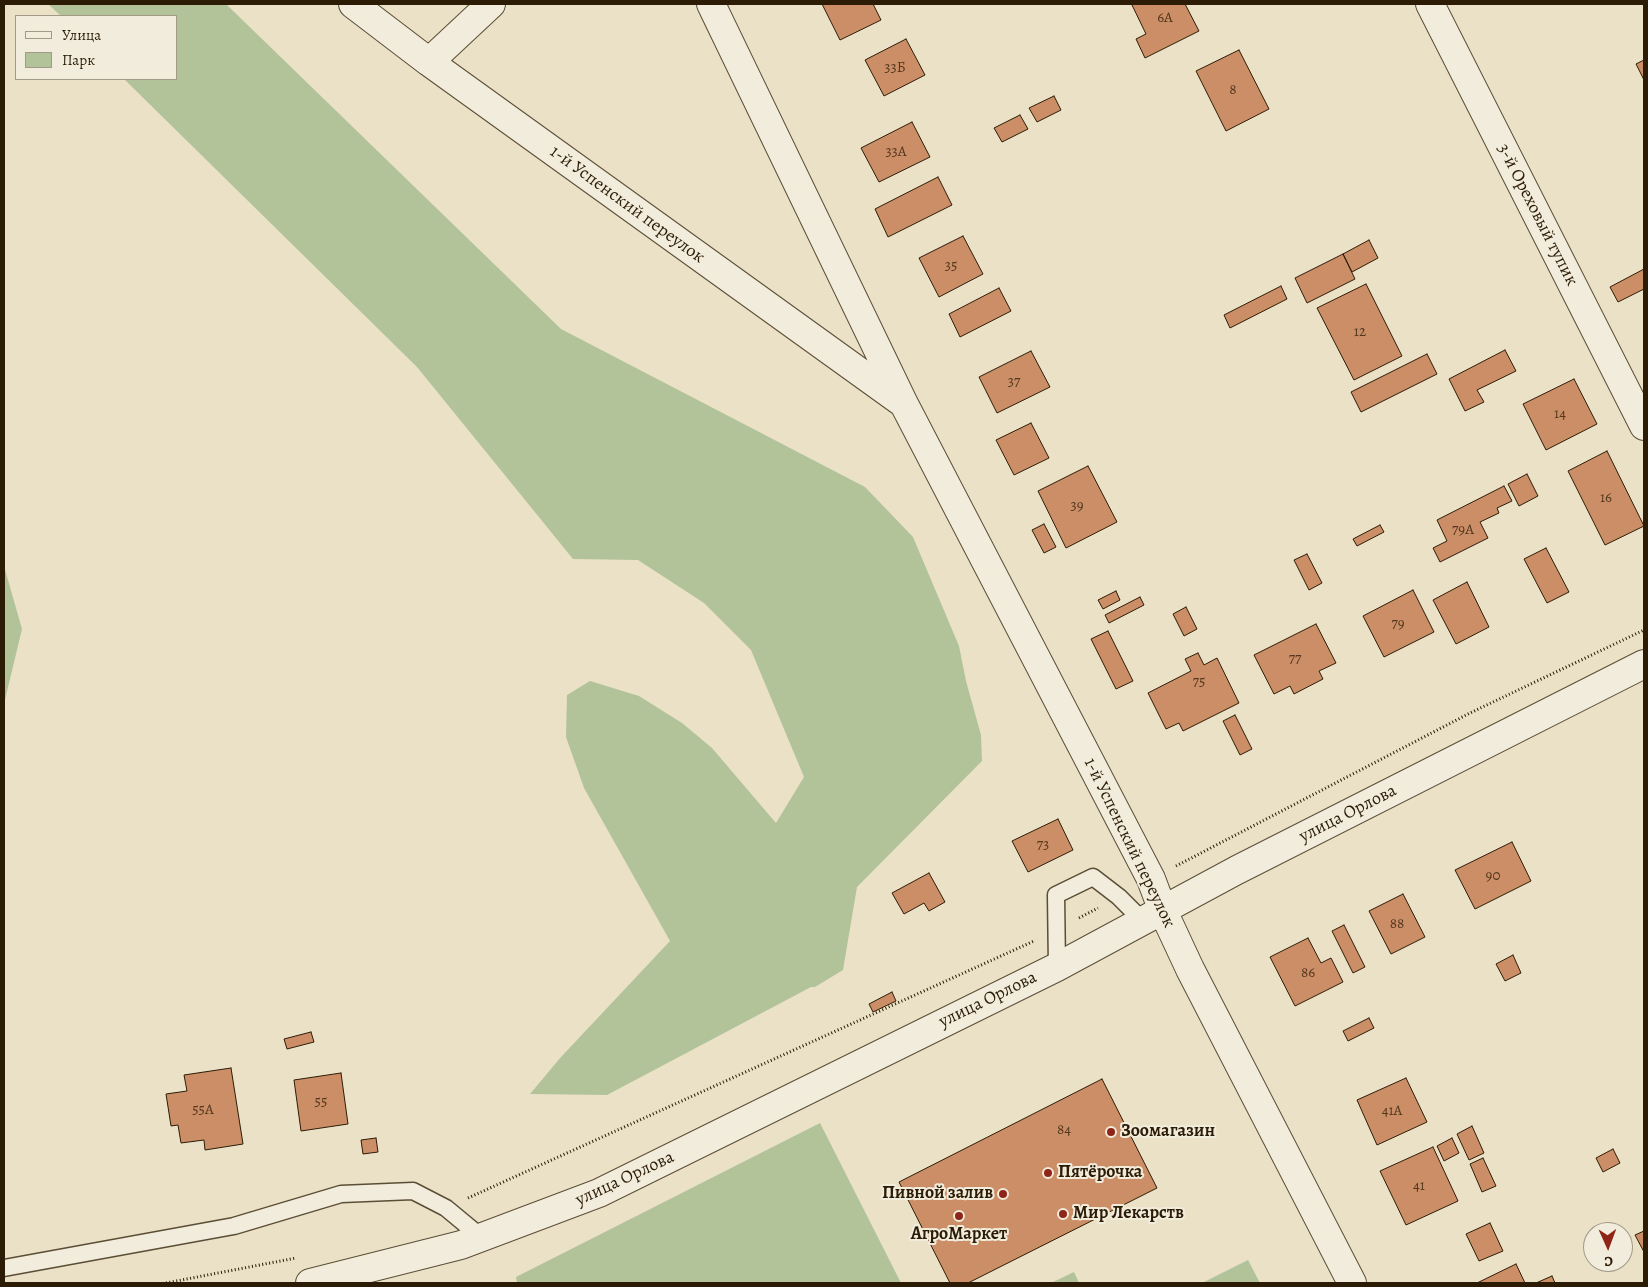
<!DOCTYPE html>
<meta charset="utf-8">
<style>
body{margin:0}
#map{position:relative;width:1648px;height:1287px;overflow:hidden;background:#eae1c7;font-family:Alegreya,serif}
canvas{display:block}
.frame{position:absolute;inset:0;border:5px solid #2c1c06;pointer-events:none}
.legend{position:absolute;left:15px;top:15px;width:162px;height:65px;box-sizing:border-box;background:#f1ecdb;border:1px solid #a29986;margin:0;padding:6px 9px;list-style:none;font-size:15px;color:#2c1c06}
.legend li{display:flex;align-items:center;gap:10px;height:25px}
.legend b{width:25px;border:1px solid #a29986}
.north{position:absolute;left:1583px;top:1222px;width:50px;height:50px;box-sizing:border-box;background:#f1ecdb;border:1px solid #a29986;border-radius:50%;rotate:178deg;font-size:14px;font-weight:700;line-height:20px;text-align:center;color:#2c1c06}
.north::after{content:'';display:block;margin:auto;width:18px;height:22px;background:#8f2418;clip-path:polygon(50% 0,100% 100%,50% 72%,0 100%)}
</style>
<div id="map">
<canvas width="1648" height="1287"></canvas>
<div class="frame"></div>
<ul class="legend">
<li><b style="height:6px;background:#f1ecdb"></b>Улица</li>
<li><b style="height:14px;background:#b2c399"></b>Парк</li>
</ul>
<div class="north">С</div>
</div>
<script>
const g = document.querySelector('canvas').getContext('2d');
g.lineJoin = 'round';
function paint(path, color) {
  g.fillStyle = color;
  g.fill(path, 'evenodd');
}
function poly(rows) {
  const path = new Path2D();
  for (const r of rows) {
    path.moveTo(r[0], r[1]);
    for (let i = 2; i < r.length; i += 2) path.lineTo(r[i], r[i + 1]);
  }
  return path;
}
function strokePath(path, color, width, dash) {
  g.strokeStyle = color;
  g.lineWidth = width;
  g.lineCap = dash ? 'butt' : 'round';
  g.setLineDash(dash || []);
  g.stroke(path);
}
function label(font, color, halo, rows, align = 'center') {
  g.font = font + ' Alegreya,serif';
  g.lineWidth = 4;
  g.setLineDash([]);
  g.textBaseline = 'middle';
  g.strokeStyle = halo;
  g.fillStyle = color;
  for (const [text, x, y, turn = 0] of rows) {
    g.save();
    g.translate(x, y);
    g.rotate((+turn || 0) * Math.PI / 180);
    g.textAlign = isNaN(turn) ? turn : align;
    if (halo) g.strokeText(text, 0, 0);
    g.fillText(text, 0, 0);
    g.restore();
  }
}
paint(poly([
 [48,4,226,4,561,329,865,487,913,537,959,646,966,681,981,735,982,761,857,887,843,970,815,987,811,987,607,1095,530,1094,561,1057,670,941,584,788,566,737,567,695,590,681,639,696,682,723,712,748,776,823,804,777,751,650,704,603,638,560,573,559,417,367,124,79,176,79,176,16,61,16],
 [4,566,22,629,4,704],
 [820,1123,901,1283,517,1283,516,1277],
 [1248,1260,1260,1283,1202,1283],
 [1074,1272,1079,1283,1051,1283]
]), '#b2c399');
const building = poly([
 [822,4,873,4,881,20,840,40,822,4],
 [1135,4,1185,4,1199,31,1145,58,1136,39,1146,34,1132,5,1135,4],
 [906,39,925,75,884,96,865,60,906,39],
 [1239,50,1269,109,1226,131,1196,71,1239,50],
 [1644,60,1644,80,1636,64,1644,60],
 [1054,96,1061,110,1037,122,1029,108,1054,96],
 [1020,115,1028,129,1002,142,994,128,1020,115],
 [912,122,930,157,879,182,861,148,912,122],
 [938,177,952,205,888,237,875,209,938,177],
 [963,236,983,274,939,297,919,258,963,236],
 [1369,240,1378,258,1352,272,1343,254,1369,240],
 [1343,254,1355,279,1307,303,1295,278,1343,254],
 [1644,269,1644,289,1618,302,1610,287,1644,269],
 [1366,284,1402,356,1354,380,1317,308,1366,284],
 [1281,286,1287,299,1230,328,1224,315,1281,286],
 [999,288,1011,311,960,337,949,314,999,288],
 [1505,350,1516,371,1477,390,1484,402,1465,411,1449,379,1505,350],
 [1031,351,1050,387,997,413,979,377,1031,351],
 [1427,354,1437,374,1361,412,1351,392,1427,354],
 [1574,379,1597,424,1546,450,1523,404,1574,379],
 [1031,423,1049,458,1014,475,996,440,1031,423],
 [1607,451,1644,526,1605,545,1568,471,1607,451],
 [1088,466,1117,522,1066,548,1038,491,1088,466],
 [1527,474,1538,496,1519,506,1508,484,1527,474],
 [1504,486,1512,501,1497,508,1499,513,1480,522,1488,538,1440,562,1433,548,1447,541,1437,520,1504,486],
 [1044,524,1056,547,1044,553,1032,530,1044,524],
 [1380,525,1384,532,1357,546,1353,539,1380,525],
 [1546,548,1569,592,1547,603,1524,559,1546,548],
 [1307,554,1322,583,1309,590,1294,560,1307,554],
 [1467,582,1489,627,1456,644,1433,600,1467,582],
 [1413,590,1434,632,1384,657,1363,616,1413,590],
 [1116,591,1120,600,1103,609,1098,600,1116,591],
 [1140,597,1144,605,1109,623,1105,615,1140,597],
 [1186,607,1197,629,1184,636,1173,614,1186,607],
 [1316,624,1336,663,1319,671,1323,679,1294,694,1290,686,1274,694,1254,655,1316,624],
 [1108,631,1133,681,1116,689,1091,639,1108,631],
 [1198,653,1204,665,1217,658,1239,703,1183,731,1179,723,1166,729,1148,693,1191,671,1185,659,1198,653],
 [1235,715,1252,749,1240,755,1223,721,1235,715],
 [1058,819,1073,850,1028,872,1012,841,1058,819],
 [1512,842,1531,881,1475,909,1455,870,1512,842],
 [929,873,945,902,929,911,924,903,904,914,892,893,929,873],
 [1403,894,1425,937,1391,954,1369,911,1403,894],
 [1344,925,1365,967,1353,973,1332,931,1344,925],
 [1308,938,1321,963,1331,958,1343,982,1295,1006,1270,957,1308,938],
 [1513,955,1521,973,1505,981,1496,964,1513,955],
 [892,992,896,1001,873,1012,869,1004,892,992],
 [1369,1018,1374,1028,1348,1041,1343,1031,1369,1018],
 [311,1032,314,1042,287,1049,284,1039,311,1032],
 [231,1068,243,1144,205,1150,204,1140,181,1143,178,1125,171,1126,166,1094,187,1091,184,1075,231,1068],
 [341,1073,348,1124,301,1131,294,1080,341,1073],
 [1406,1078,1427,1122,1377,1145,1357,1100,1406,1078],
 [1102,1079,1157,1188,968,1283,950,1283,899,1182,1102,1079],
 [1472,1126,1484,1153,1469,1160,1457,1134,1472,1126],
 [376,1138,378,1152,363,1154,361,1140,376,1138],
 [1452,1138,1459,1153,1444,1161,1437,1146,1452,1138],
 [1433,1147,1458,1201,1406,1225,1380,1171,1433,1147],
 [1613,1149,1620,1163,1603,1172,1596,1158,1613,1149],
 [1483,1158,1496,1186,1482,1192,1470,1164,1483,1158],
 [1490,1223,1503,1251,1479,1261,1466,1234,1490,1223],
 [1644,1231,1644,1252,1635,1235,1644,1231],
 [1516,1264,1525,1283,1477,1283,1516,1264],
 [1552,1276,1555,1283,1536,1283,1552,1276]
]);
paint(building, '#cc8e67');
strokePath(building, '#2c1c06', 1);
const lane = poly([
 [1057,967,1056,895,1093,877,1119,897,1143,921],
 [4,1268,234,1226,341,1194,413,1191,446,1208,481,1237]
]);
const street = poly([
 [353,4,429,62,900,401],
 [711,4,904,404,1151,879,1163,911,1190,969,1352,1283],
 [1430,4,1644,426],
 [429,62,491,4],
 [310,1283,461,1245,599,1193,1057,967,1237,870,1644,664]
]);
strokePath(lane, '#5c4d36', 19);
strokePath(street, '#5c4d36', 30);
strokePath(poly([
 [1176,866,1470,713,1644,630],
 [1079,918,1098,908],
 [468,1198,1034,941],
 [166,1283,296,1258]
]), '#2c1c06', 3, [1, 2.5]);
strokePath(lane, '#f1ecdb', 16);
strokePath(street, '#f1ecdb', 28);
for (const [x, y, r, color] of [
 [1111,1132,5,"#8f2418"],
 [1048,1173,5,"#8f2418"],
 [1003,1194,5,"#8f2418"],
 [1063,1214,5,"#8f2418"],
 [959,1216,5,"#8f2418"]
]) {
  const dot = new Path2D();
  dot.arc(x, y, r, 0, 2 * Math.PI);
  g.fillStyle = color;
  g.fill(dot);
  strokePath(dot, '#f1ecdb', 2);
}
label('15px', '#54381e', null, [
 ["6А",1165,18],
 ["33Б",895,68],
 ["8",1233,90],
 ["33А",896,152],
 ["35",951,266],
 ["12",1360,332],
 ["37",1014,382],
 ["14",1560,414],
 ["16",1606,498],
 ["39",1077,506],
 ["79А",1463,530],
 ["79",1398,624],
 ["77",1295,659],
 ["75",1199,682],
 ["73",1043,845],
 ["90",1493,876],
 ["88",1397,924],
 ["86",1308,973],
 ["55",321,1102],
 ["55А",203,1110],
 ["41А",1392,1111],
 ["84",1064,1130],
 ["41",1419,1186]
]);
label('18px', '#2c1c06', '#f1ecdb', [
 ["1-й Успенский переулок",627,205,36],
 ["3-й Ореховый тупик",1537,215,63],
 ["улица Орлова",1348,814,-27],
 ["1-й Успенский переулок",1129,843,64],
 ["улица Орлова",988,1000,-26],
 ["улица Орлова",625,1179,-25]
]);
label('bold 18px', '#2c1c06', '#f1ecdb', [
 ["Зоомагазин",1121,1132],
 ["Пятёрочка",1058,1173],
 ["Пивной залив",993,1194,"right"],
 ["Мир Лекарств",1073,1214],
 ["АгроМаркет",959,1235,"center"]
], 'left');
</script>
